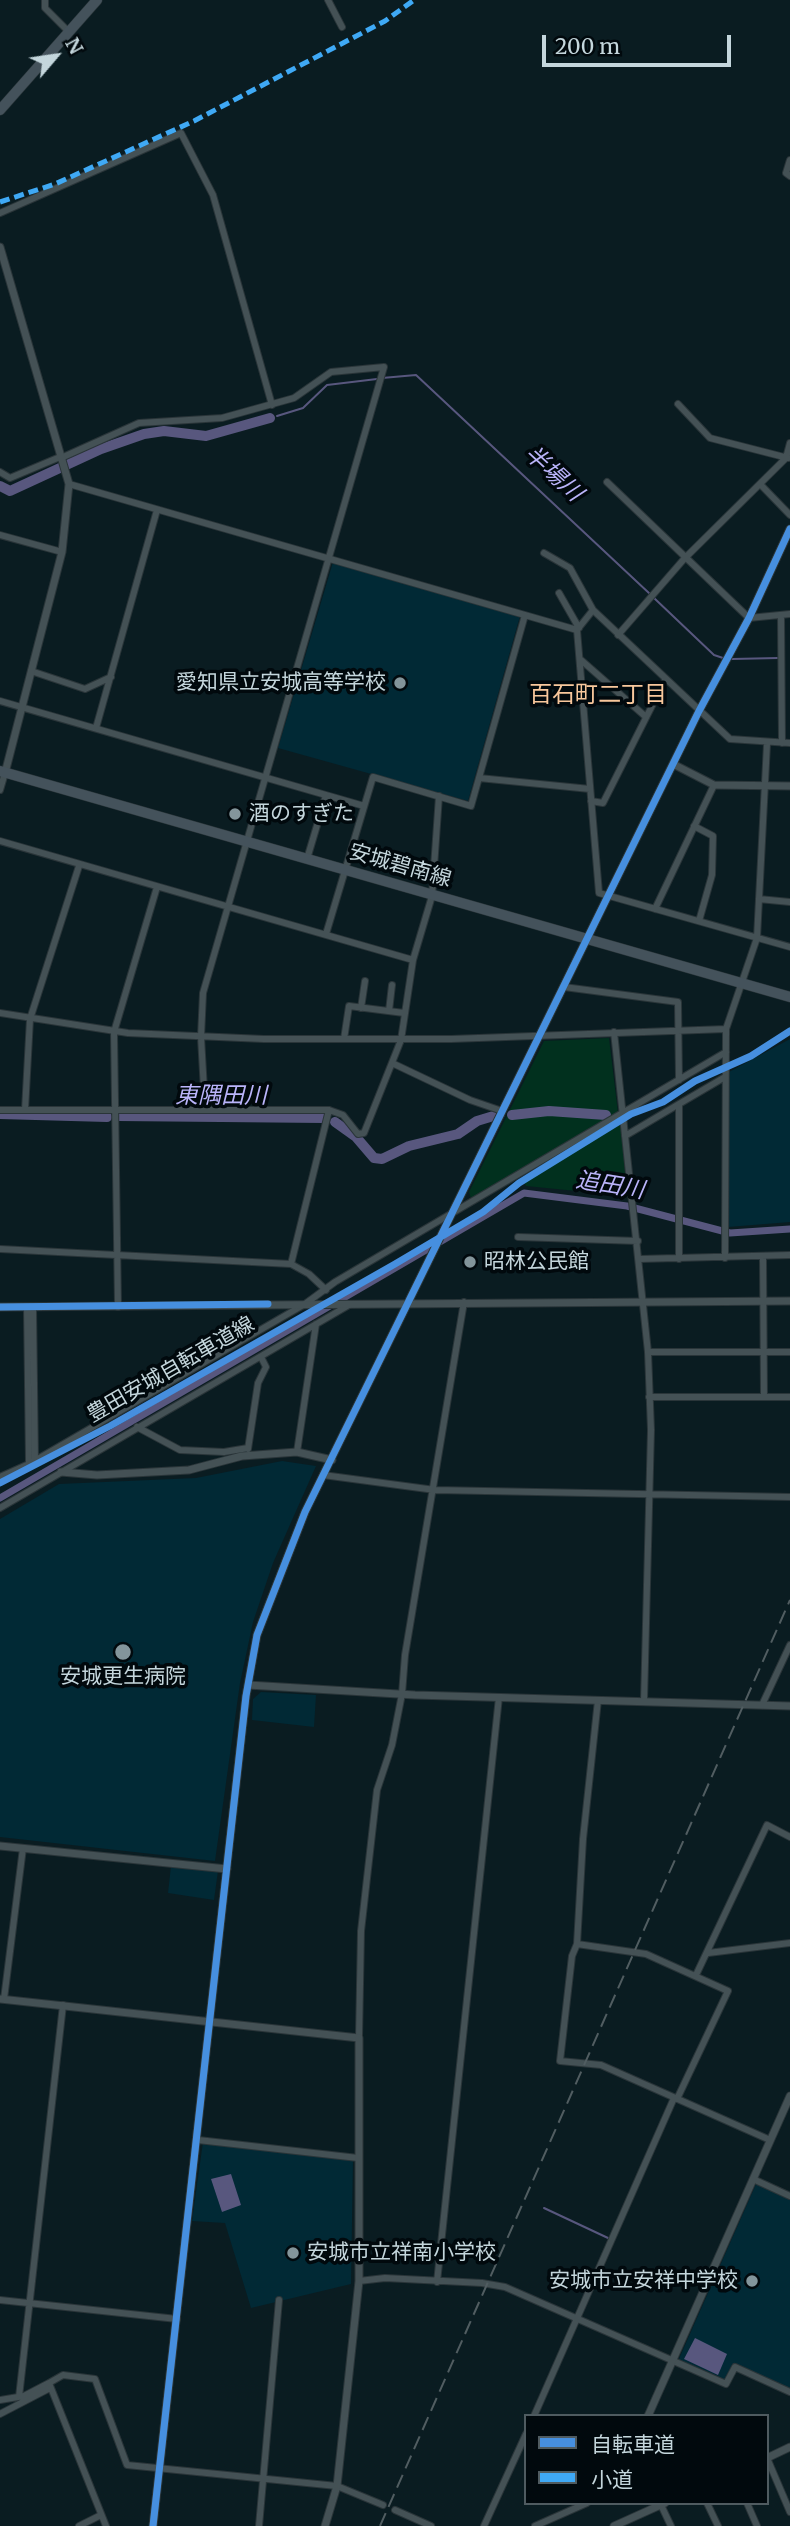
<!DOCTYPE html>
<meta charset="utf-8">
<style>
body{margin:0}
#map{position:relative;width:790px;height:2526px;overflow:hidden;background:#0a1c21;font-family:Merriweather,"Noto Sans JP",serif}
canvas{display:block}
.legend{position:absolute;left:524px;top:2414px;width:245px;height:91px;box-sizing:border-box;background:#01090d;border:2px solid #4f5b60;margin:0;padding:9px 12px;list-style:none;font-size:21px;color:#c4d6dc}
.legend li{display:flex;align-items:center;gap:14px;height:35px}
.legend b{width:35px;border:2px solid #4f5b60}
.north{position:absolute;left:21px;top:21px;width:70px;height:70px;-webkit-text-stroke:5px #01090d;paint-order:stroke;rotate:61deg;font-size:19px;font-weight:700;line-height:28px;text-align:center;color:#c4d6dc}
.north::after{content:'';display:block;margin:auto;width:24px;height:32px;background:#c4d6dc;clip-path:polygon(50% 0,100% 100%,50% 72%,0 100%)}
.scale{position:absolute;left:542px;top:35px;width:189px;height:32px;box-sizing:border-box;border:4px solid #c4d6dc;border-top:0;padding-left:9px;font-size:21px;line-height:24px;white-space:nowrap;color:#c4d6dc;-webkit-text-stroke:5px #01090d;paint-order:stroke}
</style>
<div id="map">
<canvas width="790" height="2526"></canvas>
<ul class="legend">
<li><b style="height:9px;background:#468fdf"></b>自転車道</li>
<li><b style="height:9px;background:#3fa9f5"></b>小道</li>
</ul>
<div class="north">N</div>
<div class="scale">200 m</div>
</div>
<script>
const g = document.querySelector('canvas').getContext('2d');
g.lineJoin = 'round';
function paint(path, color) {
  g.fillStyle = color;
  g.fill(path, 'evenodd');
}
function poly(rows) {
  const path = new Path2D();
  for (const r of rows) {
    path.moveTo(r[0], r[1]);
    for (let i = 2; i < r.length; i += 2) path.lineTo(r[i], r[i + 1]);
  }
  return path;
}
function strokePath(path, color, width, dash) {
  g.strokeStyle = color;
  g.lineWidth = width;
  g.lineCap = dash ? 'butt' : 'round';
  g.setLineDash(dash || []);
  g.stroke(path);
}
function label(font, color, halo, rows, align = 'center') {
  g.font = font + ' Merriweather,"Noto Sans JP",serif';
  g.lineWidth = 7;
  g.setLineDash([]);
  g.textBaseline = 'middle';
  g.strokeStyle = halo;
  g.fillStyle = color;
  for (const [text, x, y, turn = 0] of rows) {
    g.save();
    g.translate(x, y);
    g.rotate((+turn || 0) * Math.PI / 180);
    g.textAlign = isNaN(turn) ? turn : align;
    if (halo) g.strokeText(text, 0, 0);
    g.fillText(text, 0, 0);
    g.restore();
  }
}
paint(poly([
 [333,562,520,616,468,801,278,748],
 [790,1039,790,1222,728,1227,729,1072],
 [282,1461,316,1466,273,1563,253,1622,240,1683,215,1861,0,1837,0,1519,59,1484,196,1478],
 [261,1692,316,1695,314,1727,252,1720,253,1699],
 [171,1866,218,1871,214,1900,168,1893],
 [203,2142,353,2159,351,2284,251,2308,225,2223,192,2221],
 [756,2184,790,2200,790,2389,735,2363,725,2380,678,2361]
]), '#012935');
paint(poly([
 [609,1038,618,1113,471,1198,469,1192,544,1041],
 [621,1124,627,1196,526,1186,524,1182]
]), '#01301e');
paint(poly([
 [231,2174,241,2205,222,2212,211,2179],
 [695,2338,727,2354,718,2375,684,2359]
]), '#58577e');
strokePath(poly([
 [382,378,416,375,650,594],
 [277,416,303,408,327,385,377,379],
 [654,598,714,655,723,658],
 [732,659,778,658],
 [544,2208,608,2238]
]), '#58577e', 2);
strokePath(poly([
 [0,1498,524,1193,627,1206,730,1233,790,1229]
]), '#58577e', 7);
strokePath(poly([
 [0,486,10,491,101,449,144,434,164,431,206,436,270,418],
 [0,1114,107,1117],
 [512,1115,549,1111,606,1115],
 [118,1116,324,1118],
 [335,1122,356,1137,374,1158,382,1159,409,1146,458,1134,477,1121,500,1114]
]), '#58577e', 10);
const minor = poly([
 [45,0,45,8,69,32],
 [328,0,342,27],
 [790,160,786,173,790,176],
 [0,213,181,133,213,195,272,405],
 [678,404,710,438,788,458],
 [61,458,139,423,222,418,294,398,331,372,384,367,203,993,201,1037,205,1108],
 [0,472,10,478,60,457],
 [607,482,749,618,790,614],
 [69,484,577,630],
 [760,484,790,515],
 [0,535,62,552],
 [544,553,570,568,593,610,730,739,790,743],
 [559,593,579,628],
 [593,610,577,630,599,893,790,947],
 [781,615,782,743],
 [618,635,684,559,786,458,790,443],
 [581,660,646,717],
 [31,671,85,689,111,677],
 [0,701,364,806],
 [96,728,157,510],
 [479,778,590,789],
 [0,790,5,773],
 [591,801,603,803,665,680],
 [694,826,713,836,712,875,699,921],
 [0,841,413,960],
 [307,859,326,795],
 [759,899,790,902],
 [655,909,714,785],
 [326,934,373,777,471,806,525,615],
 [564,987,678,1002,679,1080],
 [361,1008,365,981],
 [389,1011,392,985],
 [0,1013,128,1033,264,1039,451,1039,726,1029,757,938,767,744],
 [614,1032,648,1352,651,1430,644,1701],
 [344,1039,349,1006,404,1013],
 [392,1063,470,1100,502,1111],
 [0,1110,329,1110,343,1115,358,1134,364,1133,401,1040,413,960,432,896,439,796],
 [25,1110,30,1019,79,866],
 [625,1136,679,1104],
 [518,1237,638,1241],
 [0,1249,291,1264,309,1274,326,1290],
 [725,1258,726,1029],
 [763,1258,764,1397],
 [639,1259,790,1255],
 [679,1259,679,1104,725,1077],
 [291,1264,329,1110],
 [27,1307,29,1464],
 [33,1307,35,1460],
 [118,1307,114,1032,157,887],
 [648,1352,790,1352],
 [649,1397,790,1397],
 [137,1427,180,1450,224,1452,248,1448],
 [248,1449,258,1383,266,1367,261,1357],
 [297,1452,316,1324],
 [323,1475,435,1490,790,1497],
 [0,1477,29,1464,305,1304,335,1282,726,1052],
 [0,1508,349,1305],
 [598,1700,583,1839,577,1944,572,1956,560,2061,601,2065,770,2140],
 [762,1705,790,1645],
 [577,1944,646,1954,728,1991,677,2099],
 [708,1953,790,1943],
 [696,1975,767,1825,790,1837],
 [4,1999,23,1848],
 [359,2038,361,1931,377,1790,392,1745,402,1694,405,1655,464,1302],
 [198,2140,358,2158],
 [753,2179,790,2196],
 [359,2281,385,2278,482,2283,505,2287,726,2384,735,2367,790,2392],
 [437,2282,499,1697],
 [0,2300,177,2319],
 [19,2397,63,2005],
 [0,2400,24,2396,49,2383],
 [0,2414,50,2388],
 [534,2416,674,2098],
 [767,2458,790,2512],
 [707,2503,718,2526],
 [747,2503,757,2526],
 [661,2505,671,2526],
 [395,2510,431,2526],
 [79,2526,101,2515],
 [106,2526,49,2383,63,2375,95,2379,127,2465,337,2486,383,2505],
 [259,2526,279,2300],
 [484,2526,526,2434],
 [535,2526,587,2503]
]);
const tertiary = poly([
 [0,247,69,484,62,552,5,773],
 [675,765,714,785,790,786],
 [0,1307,790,1301],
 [61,1472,97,1475,189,1470,242,1456,297,1452,332,1460],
 [248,1685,415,1695,790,1706],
 [0,1846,227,1869],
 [0,1999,359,2038,359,2281,337,2486,325,2526],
 [648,2416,790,2096],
 [767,2458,790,2447],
 [153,2526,246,1696,257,1635,305,1512,699,711,749,618,790,529],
 [614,2526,665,2503]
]);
const primary = poly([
 [0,110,97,0],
 [0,771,790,997]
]);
strokePath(minor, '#2a3539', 8);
strokePath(tertiary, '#2a3539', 9);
strokePath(primary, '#2a3539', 11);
strokePath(minor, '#445155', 6);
strokePath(tertiary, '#445155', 7);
strokePath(primary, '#44525b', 10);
strokePath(poly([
 [380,2526,790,1600]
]), '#515d61', 2, [14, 7]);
strokePath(poly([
 [0,202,55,184,194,121,385,21,414,0]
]), '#3fa9f5', 5, [10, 5]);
strokePath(poly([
 [0,1307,268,1304],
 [0,1483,110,1426,395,1264,483,1212,519,1183,631,1114,663,1102,695,1081,751,1056,790,1031],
 [153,2526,246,1696,257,1635,305,1512,699,711,749,618,790,529]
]), '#468fdf', 7);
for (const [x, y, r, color] of [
 [400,683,7,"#83959b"],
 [235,814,7,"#83959b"],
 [470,1262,7,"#83959b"],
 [123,1652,9,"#83959b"],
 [293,2253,7,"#83959b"],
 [752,2281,7,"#83959b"]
]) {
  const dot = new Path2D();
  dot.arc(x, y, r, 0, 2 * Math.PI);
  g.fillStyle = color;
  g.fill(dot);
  strokePath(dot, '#01090d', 2.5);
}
label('21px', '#c4d6dc', '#01090d', [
 ["愛知県立安城高等学校",386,683,"right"],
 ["酒のすぎた",249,814],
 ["昭林公民館",484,1262],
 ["安城更生病院",123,1677,"center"],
 ["安城市立祥南小学校",307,2253],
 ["安城市立安祥中学校",738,2281,"right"]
], 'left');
label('21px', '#c4d6dc', '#01090d', [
 ["安城碧南線",400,866,16],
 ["豊田安城自転車道線",171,1370,-30]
]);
label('italic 23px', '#bab4fa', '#01090d', [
 ["半場川",553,474,43],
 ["東隅田川",221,1096],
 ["追田川",610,1186,9]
]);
label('23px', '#f8c79c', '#01090d', [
 ["百石町二丁目",598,695]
]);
</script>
